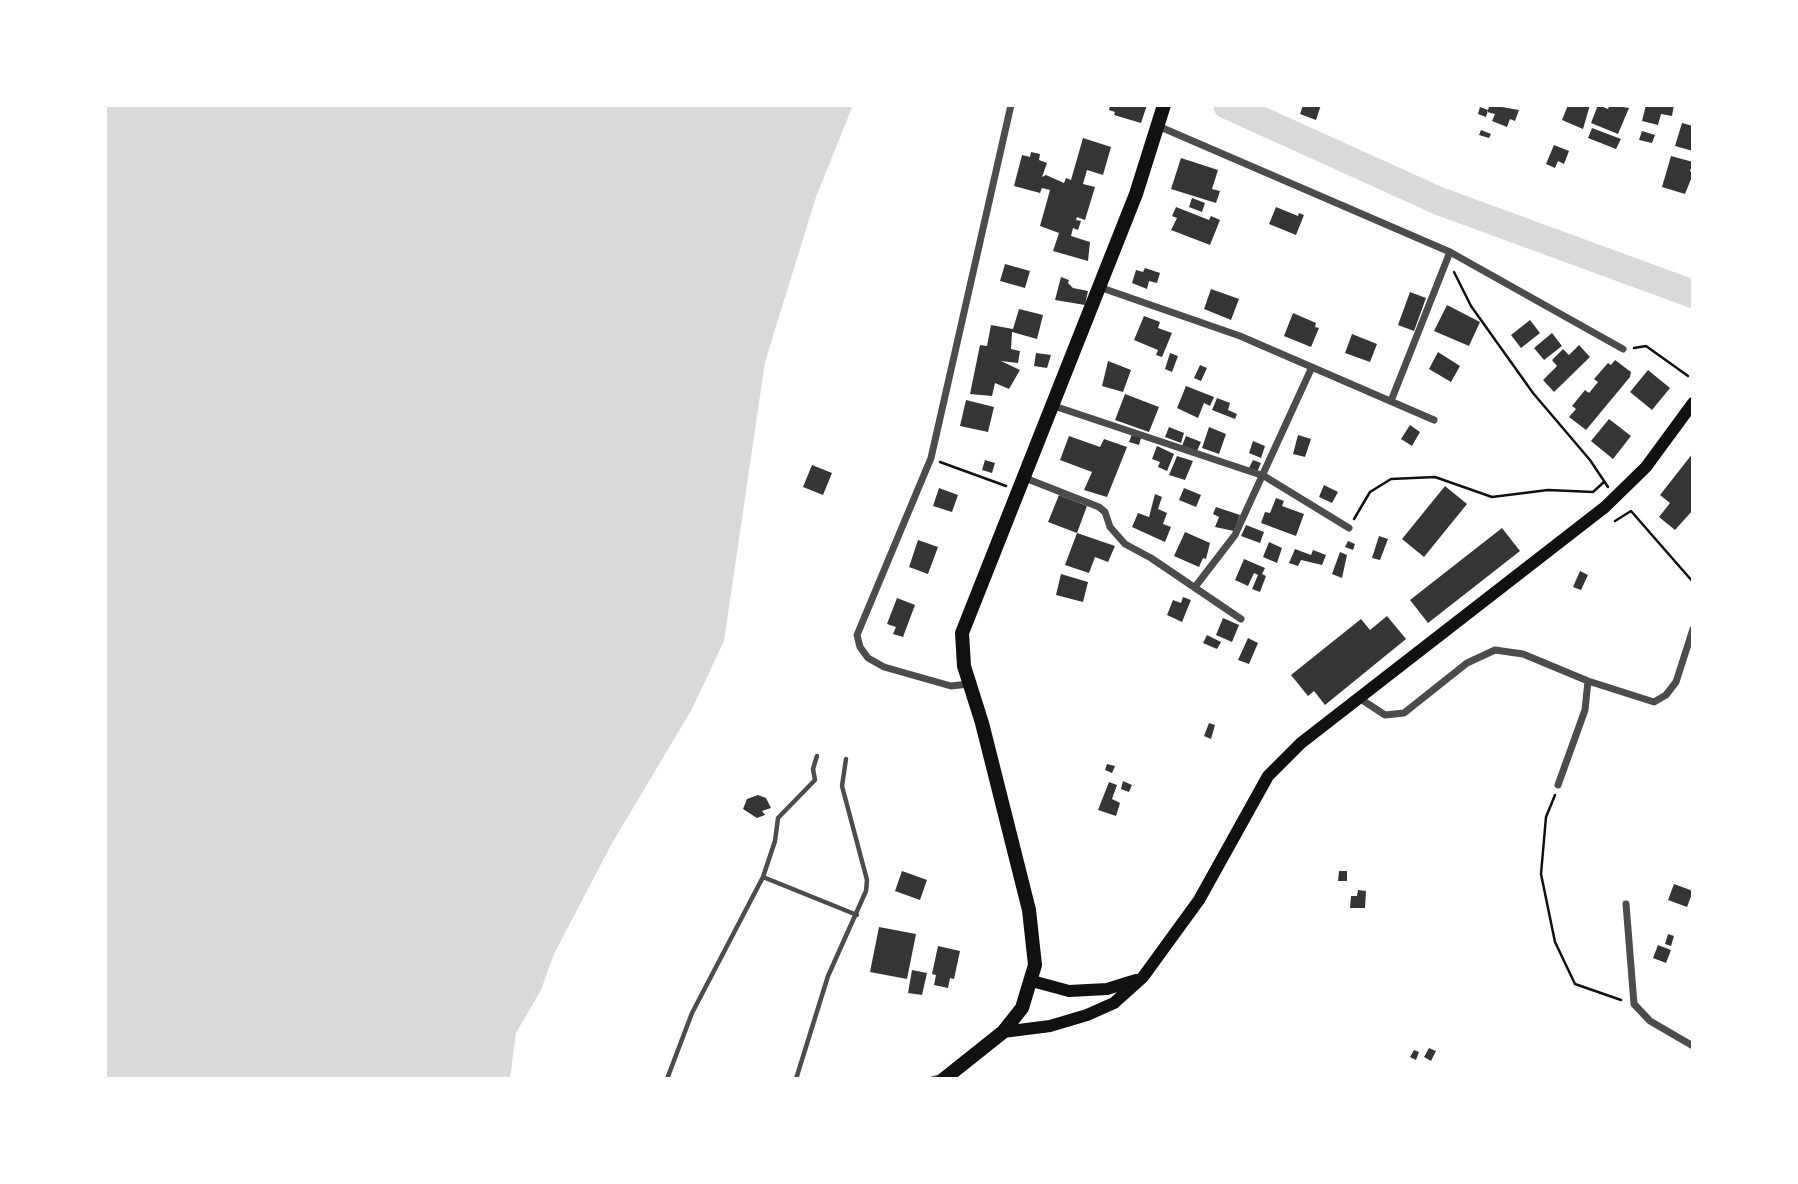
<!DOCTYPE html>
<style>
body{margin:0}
#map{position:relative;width:1798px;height:1184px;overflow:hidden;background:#fff;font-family:"Source Sans 3",sans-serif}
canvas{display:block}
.frame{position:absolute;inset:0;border:107px solid #fff;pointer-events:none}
</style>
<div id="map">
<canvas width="1798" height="1184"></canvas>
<div class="frame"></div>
</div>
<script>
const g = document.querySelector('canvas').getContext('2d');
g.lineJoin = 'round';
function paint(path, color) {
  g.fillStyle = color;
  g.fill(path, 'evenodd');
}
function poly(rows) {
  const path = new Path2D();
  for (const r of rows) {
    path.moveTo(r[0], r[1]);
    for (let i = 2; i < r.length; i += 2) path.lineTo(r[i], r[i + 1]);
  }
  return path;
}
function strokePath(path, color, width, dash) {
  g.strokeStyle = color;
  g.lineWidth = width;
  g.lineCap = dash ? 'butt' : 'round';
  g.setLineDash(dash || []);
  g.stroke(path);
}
paint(poly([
 [105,105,853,105,816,197,765,362,724,641,692,709,611,845,554,954,541,990,516,1033,510,1079,105,1079]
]), '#d9d9d9');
strokePath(poly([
 [1227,105,1439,201,1693,294]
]), '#d9d9d9', 28);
paint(poly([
 [1110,105,1147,105,1141,123,1114,115,1115,112,1109,110],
 [1303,105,1321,105,1316,120,1300,114],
 [1490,105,1519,110,1515,121,1510,119,1507,127,1492,121,1495,114,1487,112],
 [1568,105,1590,105,1583,129,1562,120],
 [1598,105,1608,109,1610,105,1629,108,1618,134,1591,123],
 [1646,105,1674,105,1672,116,1661,114,1658,125,1642,121],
 [1480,107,1488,110,1486,117,1478,114],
 [1682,123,1693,126,1693,151,1675,146],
 [1592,128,1621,139,1616,149,1588,138],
 [1481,130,1491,134,1489,138,1479,135],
 [1642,131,1655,135,1652,143,1639,140],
 [1083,138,1111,147,1103,175,1087,170,1083,184,1095,187,1085,220,1077,217,1076,220,1081,221,1078,230,1073,228,1071,236,1090,242,1088,261,1053,251,1059,233,1040,226,1050,190,1042,188,1040,193,1014,186,1022,155,1030,157,1031,152,1040,154,1039,160,1047,163,1042,177,1046,175,1064,183,1066,178,1071,180],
 [1554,145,1569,151,1564,164,1558,161,1555,168,1546,164],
 [1671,156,1693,162,1690,171,1693,174,1685,194,1662,187],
 [1181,158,1218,170,1212,189,1220,191,1216,203,1171,189],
 [1192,198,1205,203,1202,212,1189,207],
 [1176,207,1209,220,1211,216,1220,220,1210,245,1171,230,1177,218,1172,216],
 [1276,207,1298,216,1299,213,1304,215,1296,235,1269,224],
 [1005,264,1030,271,1025,288,1000,281],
 [1145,268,1160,273,1157,283,1149,281,1147,289,1132,283,1136,270,1143,272],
 [1061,277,1069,280,1068,283,1073,288,1088,291,1085,305,1055,300],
 [1211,289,1239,299,1231,320,1204,309],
 [1410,292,1426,298,1414,331,1398,325],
 [1447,305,1480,322,1469,346,1434,331],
 [1019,309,1043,315,1037,339,1012,332,1011,349,1020,351,1018,363,1001,361,1020,370,1009,389,995,383,992,396,970,394,980,345,987,346,991,325,1013,329],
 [1293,313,1316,323,1315,327,1319,328,1311,347,1284,336],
 [1144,316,1160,322,1158,328,1172,333,1162,357,1156,355,1158,350,1134,340],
 [1530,320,1540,333,1521,348,1511,335],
 [1552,333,1562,346,1544,360,1534,348],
 [1352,334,1377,344,1370,362,1345,353],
 [1579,345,1590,357,1554,392,1543,380,1557,366,1552,360,1563,349,1569,355],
 [1438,352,1460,366,1451,382,1429,369],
 [1036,353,1051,355,1047,368,1034,366],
 [1170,353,1178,356,1172,372,1165,369],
 [1615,360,1631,372,1630,377,1586,430,1569,417,1576,409,1572,406,1585,390,1589,393,1598,382,1594,379,1608,363,1611,365],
 [1108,361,1131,370,1123,392,1102,386],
 [1200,365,1207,368,1201,381,1194,378],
 [1648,370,1670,388,1652,410,1630,392],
 [1186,386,1214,397,1210,406,1204,403,1198,418,1177,408],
 [1125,394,1159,407,1149,432,1115,420],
 [1217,398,1230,403,1228,410,1237,414,1235,419,1212,410],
 [966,400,994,407,988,432,960,426],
 [1609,419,1631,436,1613,459,1591,441],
 [1410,425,1420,432,1412,446,1401,439],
 [1169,427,1184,433,1181,443,1165,437],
 [1209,427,1226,434,1219,454,1202,448],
 [1132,434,1141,438,1139,445,1129,442],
 [1298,435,1311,439,1305,457,1293,454],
 [1069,436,1100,447,1104,439,1127,447,1107,497,1084,490,1092,472,1060,460],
 [1186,436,1201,442,1197,451,1182,446],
 [1253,441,1265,446,1261,458,1249,453],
 [1157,446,1174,454,1167,471,1158,467,1160,462,1152,459],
 [1693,453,1693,510,1675,530,1659,517,1670,503,1660,495],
 [1177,456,1193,461,1185,480,1169,475],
 [985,460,995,463,992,473,982,470],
 [1253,460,1261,463,1257,472,1249,468],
 [812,465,832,473,823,495,803,487],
 [1324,485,1338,492,1332,503,1319,497],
 [1445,486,1467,504,1424,557,1402,539],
 [939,488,958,495,952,512,933,506],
 [1184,488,1201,495,1196,507,1179,500],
 [1155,494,1162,497,1158,509,1167,513,1163,524,1171,527,1165,542,1132,527,1138,513,1149,517],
 [1059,495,1087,506,1077,533,1048,522],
 [1276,498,1284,501,1282,506,1304,514,1296,536,1261,523,1265,512,1270,513],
 [1216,507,1240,515,1234,531,1215,527,1219,517,1213,514],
 [1246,525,1264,532,1260,543,1241,536],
 [1502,528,1520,551,1428,623,1410,600],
 [1185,532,1210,543,1206,559,1203,558,1199,567,1174,556],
 [1077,533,1115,546,1108,562,1095,557,1089,573,1065,565],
 [1379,536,1388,539,1380,560,1372,558],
 [918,540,938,547,928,574,909,567],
 [1348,541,1355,544,1353,550,1345,547],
 [1269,542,1282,548,1277,563,1263,557],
 [1295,549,1311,555,1313,550,1326,555,1322,565,1301,560,1298,566,1289,563],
 [1340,552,1347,555,1342,578,1332,574],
 [1244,559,1265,568,1262,574,1266,576,1260,592,1252,589,1258,575,1254,573,1248,586,1235,580],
 [1580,571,1588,575,1581,590,1573,587],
 [1061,574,1088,582,1083,602,1056,595],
 [1183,597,1191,600,1182,622,1167,615,1173,600,1181,603],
 [897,598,915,605,903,637,893,634,896,627,887,624],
 [1387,616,1406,639,1325,705,1314,691,1308,696,1291,675,1361,619,1370,630],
 [1223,618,1239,625,1232,642,1216,635],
 [1207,635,1221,642,1217,649,1203,643],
 [1248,638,1258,643,1249,664,1238,660],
 [1209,723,1215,725,1211,739,1204,736],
 [1107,764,1115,766,1112,773,1105,770],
 [1123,781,1132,785,1129,792,1121,789],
 [1109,782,1117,785,1112,799,1120,803,1116,816,1098,810],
 [758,795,766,798,771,808,762,811,765,815,757,818,743,809,747,799],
 [902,871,927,880,920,900,895,891],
 [1339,871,1347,871,1347,881,1338,881],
 [1674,884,1693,891,1687,907,1668,900],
 [1358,890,1366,891,1365,908,1350,908,1351,896,1357,896],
 [879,927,916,934,907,979,870,972],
 [1668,934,1674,936,1671,946,1665,944],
 [1658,945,1671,950,1666,963,1653,958],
 [938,946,960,951,954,979,950,978,948,988,934,985,936,975,932,974],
 [912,970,927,973,922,995,908,993],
 [1429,1048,1436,1051,1431,1061,1424,1057],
 [1414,1050,1419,1052,1416,1060,1410,1057]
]), '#353535');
strokePath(poly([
 [1454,272,1471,306,1533,393,1590,460,1608,487],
 [1634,348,1646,346,1688,376],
 [940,462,1006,486],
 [1354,519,1370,492,1391,479,1435,477,1492,497,1548,490,1593,492,1604,482],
 [1615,521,1631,511,1693,582],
 [1555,795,1546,817,1541,874,1555,942,1575,984,1621,1000]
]), '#111', 2.5);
strokePath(poly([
 [763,877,857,915],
 [667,1079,692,1013,763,877,775,841,778,818,815,780,813,769,817,756],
 [796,1079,828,976,866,891,867,880,842,786,846,759],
 [931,1079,942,1076]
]), '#4c4c4c', 4.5);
strokePath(poly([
 [1158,126,1450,252,1623,349],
 [1099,287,1240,336,1434,420],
 [1391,401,1450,252],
 [1054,406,1264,476,1349,528],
 [1025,478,1099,507,1105,512,1110,527,1125,544,1151,558,1241,619],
 [1195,587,1235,535,1312,367],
 [969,684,951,686,884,667,868,658,860,647,857,635,931,458,1011,105],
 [1359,698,1385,715,1404,713,1467,663,1495,650,1523,654,1588,681,1654,702,1666,695,1676,682,1693,629],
 [1558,785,1585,710,1588,681],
 [1626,904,1634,1004,1650,1021,1693,1046]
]), '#4c4c4c', 7);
strokePath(poly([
 [1032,981,1069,991,1107,989,1136,980],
 [1003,1032,1050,1026,1087,1015,1114,1003,1143,977,1199,900,1268,776,1301,743,1605,507,1646,467,1693,403]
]), '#111', 12);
strokePath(poly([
 [944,1079,1003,1032,1022,1008,1035,965,1029,910,982,723,964,666,962,633,1136,194,1164,105]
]), '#111', 14);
</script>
